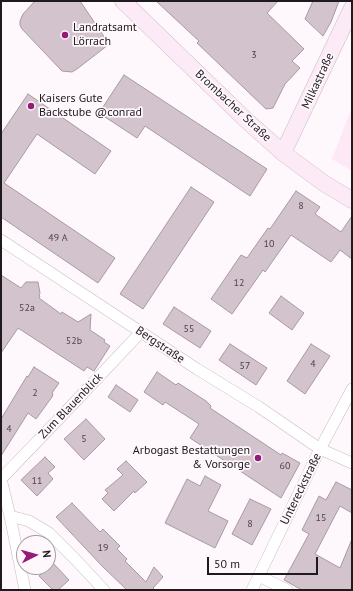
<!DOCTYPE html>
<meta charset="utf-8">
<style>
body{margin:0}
#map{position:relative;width:353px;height:591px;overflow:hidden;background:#fef7fb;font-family:"PT Sans",sans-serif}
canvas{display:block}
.frame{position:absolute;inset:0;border:2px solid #1f1a1d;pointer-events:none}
.north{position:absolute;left:16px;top:535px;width:40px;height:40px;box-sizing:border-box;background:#fef7fb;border:1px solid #a59fa2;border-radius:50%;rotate:84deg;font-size:11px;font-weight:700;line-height:16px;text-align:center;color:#1f1a1d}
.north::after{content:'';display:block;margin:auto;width:14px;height:18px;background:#941c79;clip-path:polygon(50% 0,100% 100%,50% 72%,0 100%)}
.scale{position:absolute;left:207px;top:557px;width:111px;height:18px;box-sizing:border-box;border:2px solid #1f1a1d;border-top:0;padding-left:5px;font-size:12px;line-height:14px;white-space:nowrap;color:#1f1a1d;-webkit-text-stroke:3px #fef7fb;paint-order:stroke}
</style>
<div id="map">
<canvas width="353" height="591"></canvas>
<div class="frame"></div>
<div class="north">N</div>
<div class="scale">50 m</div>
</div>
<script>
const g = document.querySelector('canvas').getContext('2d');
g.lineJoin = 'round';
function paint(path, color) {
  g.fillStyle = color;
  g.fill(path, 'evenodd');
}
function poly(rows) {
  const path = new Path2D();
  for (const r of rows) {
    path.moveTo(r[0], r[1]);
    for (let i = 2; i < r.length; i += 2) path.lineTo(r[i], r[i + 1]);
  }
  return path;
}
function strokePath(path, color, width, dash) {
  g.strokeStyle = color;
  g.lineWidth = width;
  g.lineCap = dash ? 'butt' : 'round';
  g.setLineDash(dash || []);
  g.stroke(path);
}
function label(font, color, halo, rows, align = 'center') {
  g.font = font + ' "PT Sans",sans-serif';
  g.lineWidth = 3.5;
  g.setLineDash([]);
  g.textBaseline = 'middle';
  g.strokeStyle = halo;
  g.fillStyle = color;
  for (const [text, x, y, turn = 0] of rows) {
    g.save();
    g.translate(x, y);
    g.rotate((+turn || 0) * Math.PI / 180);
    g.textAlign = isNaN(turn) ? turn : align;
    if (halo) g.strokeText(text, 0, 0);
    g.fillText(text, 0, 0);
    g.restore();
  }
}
paint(poly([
 [352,107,352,171,332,159]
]), '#ffe8f6');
const building = poly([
 [35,1,80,1,107,41,108,45,77,69,72,72,62,71,22,29,20,25,20,21,23,14,35,1],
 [156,1,278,1,267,13,304,49,292,61,300,68,285,84,273,108,266,109,197,43,199,41,156,1],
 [313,1,339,1,331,22,323,36,305,19,313,1],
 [124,75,267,169,250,196,145,126,137,138,99,113,124,75],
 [28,94,111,151,95,174,37,134,4,183,115,258,98,283,1,217,1,134,28,94],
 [191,187,214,202,143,309,120,294,191,187],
 [296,191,320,207,315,214,341,232,352,216,352,259,340,250,331,262,291,235,265,272,263,270,232,314,211,299,241,255,247,258,268,228,270,229,296,191],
 [1,275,21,288,26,282,38,282,40,293,39,295,40,296,39,298,61,314,62,312,78,322,91,314,90,330,105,340,104,342,110,346,94,371,87,367,84,371,18,328,1,353,1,275],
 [281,296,304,313,292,330,269,313,281,296],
 [174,307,211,331,200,348,163,324,174,307],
 [230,344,267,368,256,385,219,360,230,344],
 [311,344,330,356,305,394,287,381,311,344],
 [34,367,59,383,52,393,53,394,52,397,36,419,28,413,1,456,1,419,27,376,28,377,34,367],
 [157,372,176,385,178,383,206,401,211,406,210,408,281,455,282,453,300,463,281,498,190,438,199,424,165,402,163,405,144,392,157,372],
 [116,385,138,400,130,412,108,397,116,385],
 [86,419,105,439,84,460,64,439,86,419],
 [45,457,55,467,48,473,53,479,37,496,21,480,45,457],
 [126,461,147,482,135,493,134,491,114,511,102,499,108,493,105,490,123,475,117,469,126,461],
 [205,476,221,485,208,511,228,521,215,548,165,523,187,479,200,486,205,476],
 [336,482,352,490,352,513,340,506,315,554,340,568,352,539,352,590,302,590,284,580,309,534,302,530,319,496,326,500,336,482],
 [250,499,271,509,252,545,232,534,250,499],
 [72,503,100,532,103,529,120,546,117,549,127,559,125,561,146,582,154,567,163,577,153,588,155,590,127,590,102,566,56,517,72,503],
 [53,563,69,580,58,590,53,590,39,576,53,563]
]);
paint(building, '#d2c3cc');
strokePath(building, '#a899a2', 1);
const minor = poly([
 [1,240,197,369,259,407,320,449,352,463],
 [1,479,73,404,141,332],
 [1,479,10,516,25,590],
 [10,516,29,521,49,533,75,559,104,590],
 [259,576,287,590],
 [252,590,320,449,352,389]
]);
const secondary = poly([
 [123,1,245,119,283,153,325,184,352,200],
 [283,153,352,8]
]);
strokePath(minor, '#cabac4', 12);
strokePath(secondary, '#cabac4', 17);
strokePath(minor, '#fff', 11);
strokePath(secondary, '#fdeaf7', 16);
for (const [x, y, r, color] of [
 [65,35,4,"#941c79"],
 [31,106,4,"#941c79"],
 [258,458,4,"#941c79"]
]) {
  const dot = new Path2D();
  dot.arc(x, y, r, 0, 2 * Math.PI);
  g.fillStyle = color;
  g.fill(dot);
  strokePath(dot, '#fef7fb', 1.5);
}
label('10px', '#4c4449', null, [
 ["3",254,55],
 ["8",301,206],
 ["49 A",58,238],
 ["10",269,244],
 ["12",239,283],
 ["52a",27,308],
 ["55",189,329],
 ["52b",74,341],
 ["4",313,364],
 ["57",245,366],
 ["2",35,393],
 ["4",9,429],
 ["5",84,439],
 ["60",285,466],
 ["11",37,481],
 ["15",321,518],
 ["8",250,524],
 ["19",103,548]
]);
label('12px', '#1f1a1d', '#fef7fb', [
 ["Landratsamt",73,28],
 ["Lörrach",73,42],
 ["Kaisers Gute",39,99],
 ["Backstube @conrad",39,113],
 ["Arbogast Bestattungen",250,451,"right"],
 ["& Vorsorge",250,465,"right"]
], 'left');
label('12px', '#1f1a1d', '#fef7fb', [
 ["Milkastraße",318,81,-65],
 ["Brombacher Straße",233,106,43],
 ["Bergstraße",160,345,34],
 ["Zum Blauenblick",71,406,-46],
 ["Untereckstraße",301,489,-64]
]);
</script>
